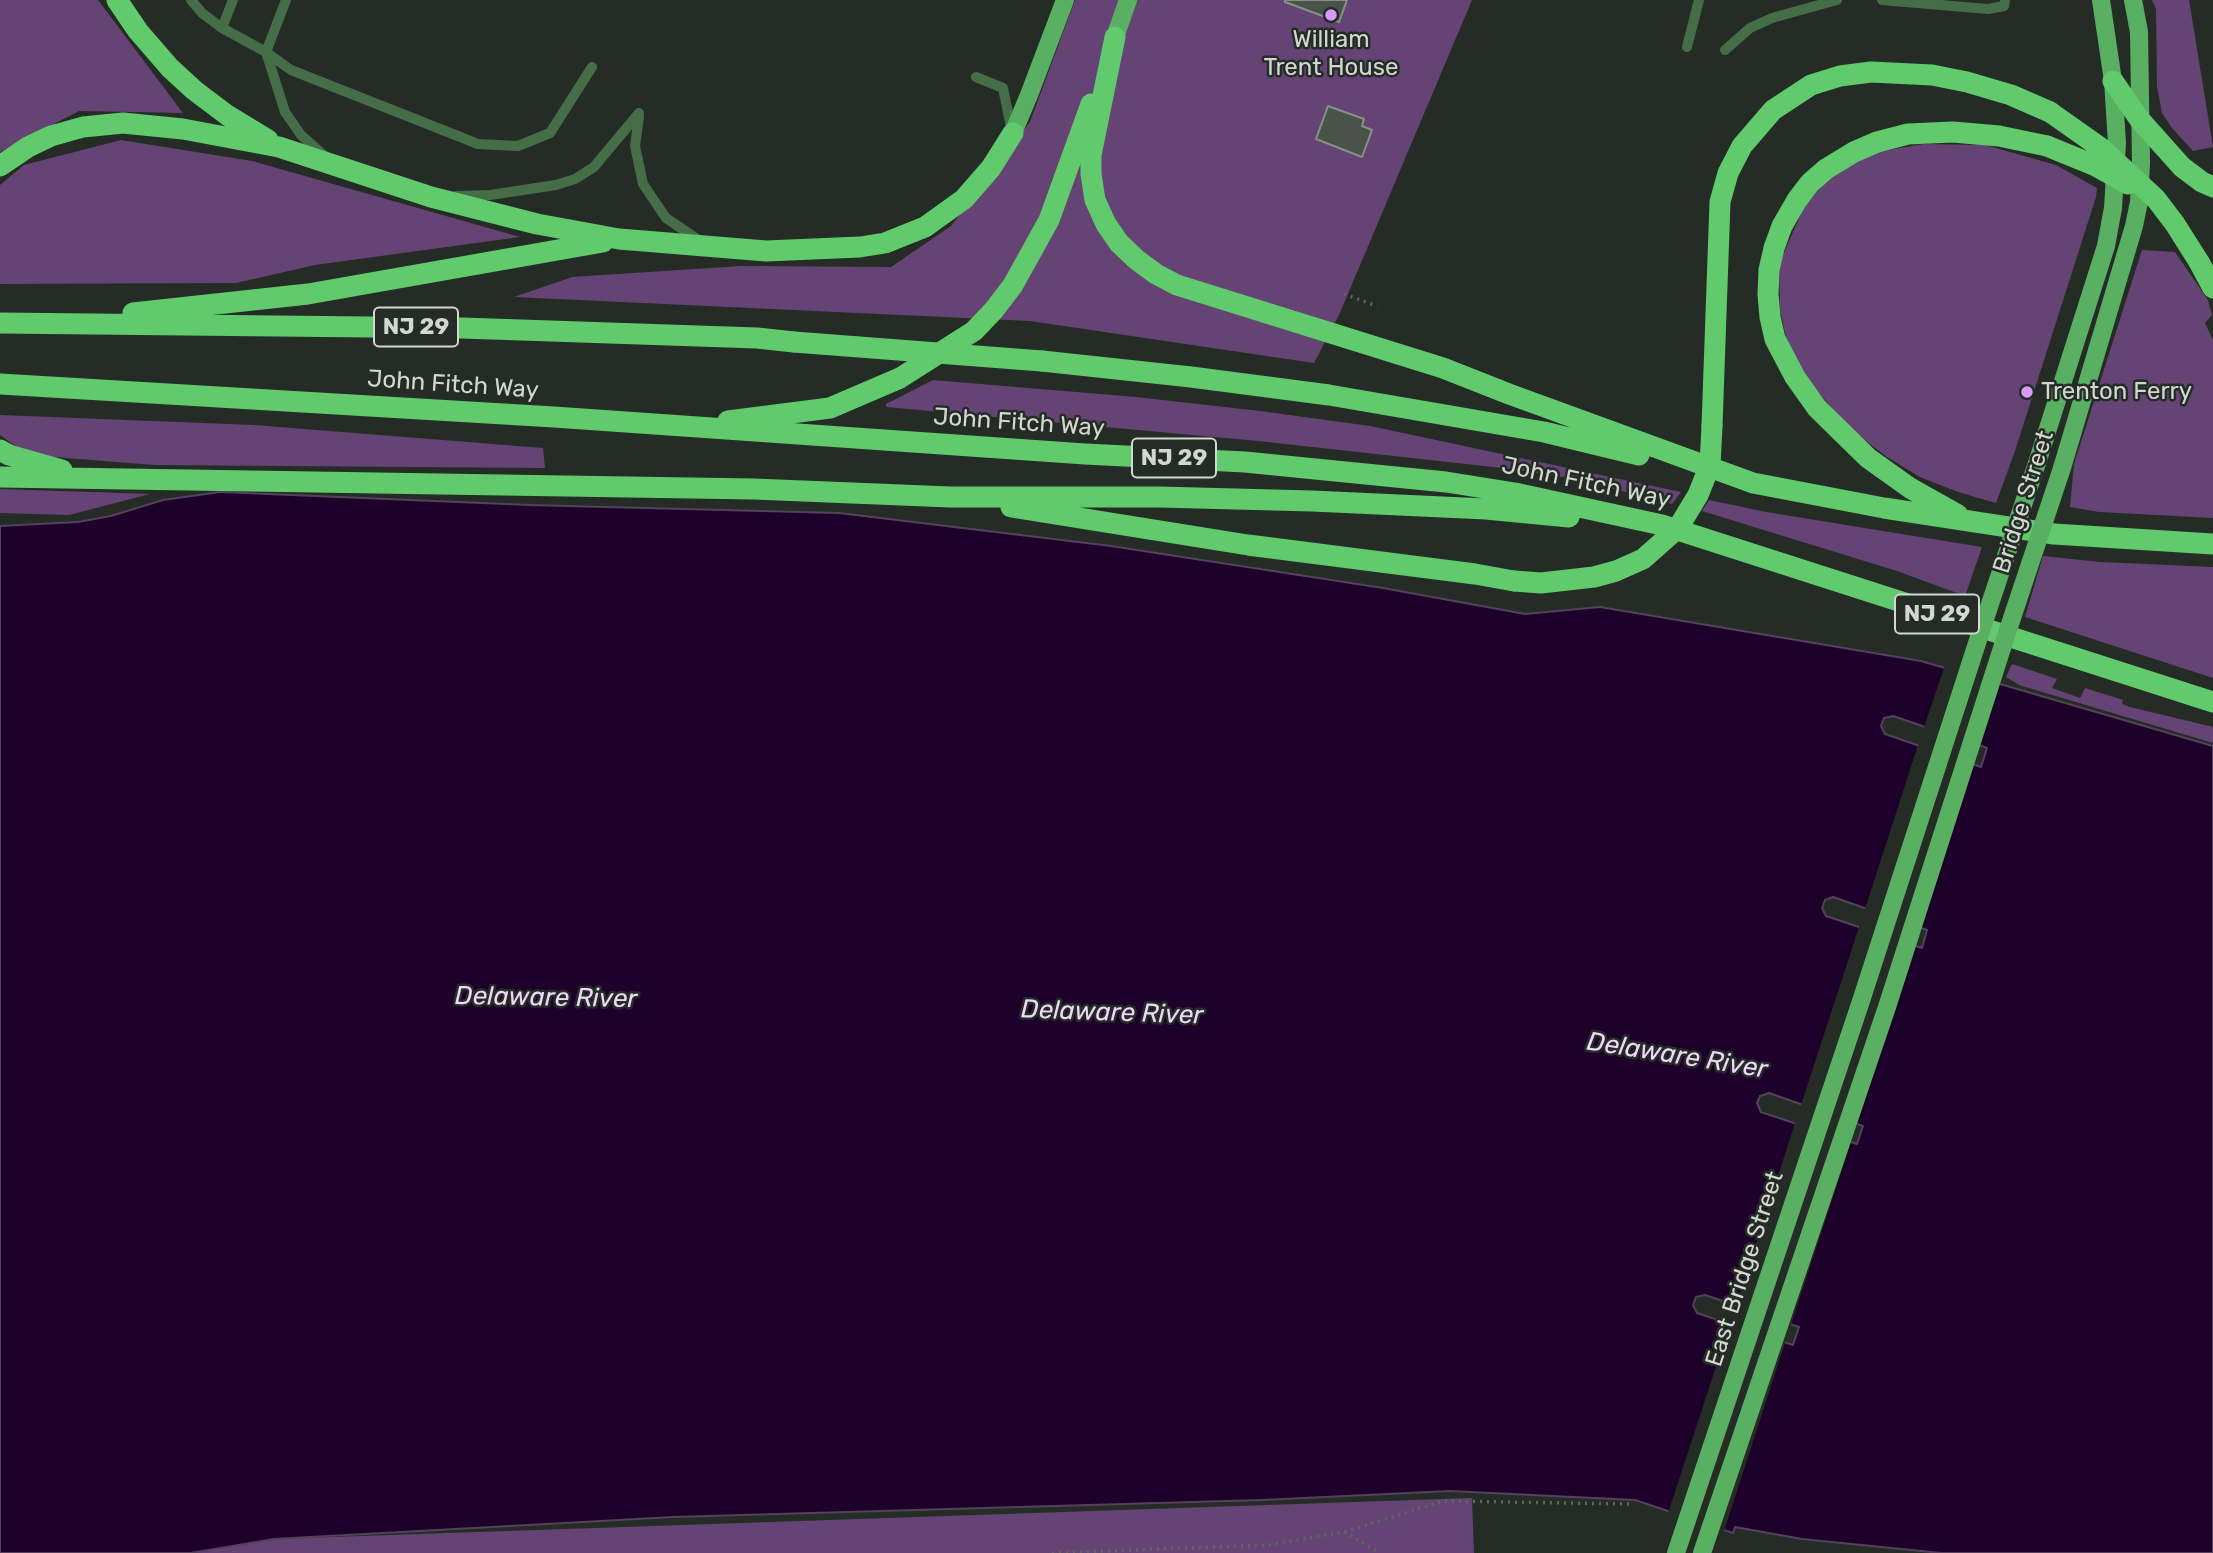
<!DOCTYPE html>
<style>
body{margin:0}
canvas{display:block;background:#242c25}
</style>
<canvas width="2213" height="1553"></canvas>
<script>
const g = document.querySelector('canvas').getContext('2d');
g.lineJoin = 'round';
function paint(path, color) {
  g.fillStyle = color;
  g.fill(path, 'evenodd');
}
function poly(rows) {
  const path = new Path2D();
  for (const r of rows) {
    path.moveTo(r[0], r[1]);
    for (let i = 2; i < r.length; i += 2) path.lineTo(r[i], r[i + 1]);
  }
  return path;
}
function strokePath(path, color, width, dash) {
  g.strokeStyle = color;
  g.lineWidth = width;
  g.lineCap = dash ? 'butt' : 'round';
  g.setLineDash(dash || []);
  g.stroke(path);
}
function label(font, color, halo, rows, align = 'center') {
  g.font = font + ' Rubik,sans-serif';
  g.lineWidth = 5;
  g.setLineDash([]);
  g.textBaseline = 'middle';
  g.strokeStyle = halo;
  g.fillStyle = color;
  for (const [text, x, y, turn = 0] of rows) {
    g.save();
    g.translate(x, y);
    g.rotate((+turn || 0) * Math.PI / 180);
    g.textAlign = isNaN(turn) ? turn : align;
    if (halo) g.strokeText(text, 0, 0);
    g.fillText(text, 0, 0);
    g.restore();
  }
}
paint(poly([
 [0,0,98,0,183,113,79,111,0,152],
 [1075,0,1472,0,1339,315,1314,363,1030,321,514,297,572,277,741,266,891,267,951,226,1030,122],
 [2152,0,2189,0,2213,147,2193,151,2172,128,2162,113,2157,86,2156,9],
 [121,140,252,161,520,237,315,265,236,283,0,284,0,185,24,165],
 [1924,144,1985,145,2056,165,2097,188,2096,197,2015,451,1996,503,1958,492,1920,477,1887,457,1849,428,1813,386,1789,352,1780,309,1779,264,1804,207,1830,177,1876,152],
 [2142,250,2175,252,2208,300,2212,315,2205,323,2213,340,2213,518,2099,512,2070,507,2074,464],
 [933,380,1136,397,1260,411,1370,426,1681,492,1672,504,1576,479,1511,469,1258,441,886,407,886,404],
 [0,415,254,425,543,448,545,468,155,465,28,455,0,435],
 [0,489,150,494,69,515,0,513],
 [1709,500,1766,512,1982,547,1965,596,1897,571,1702,511],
 [2043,556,2100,562,2213,567,2213,678,2025,617],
 [2012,664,2057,679,2052,688,2080,698,2085,688,2123,700,2122,704,2130,707,2213,727,2213,743,2019,685,2006,677],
 [1472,1498,1474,1553,191,1553,274,1539]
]), '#654375');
const water = poly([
 [220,492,529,505,839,513,1111,546,1383,588,1525,614,1600,607,1921,661,2213,746,2213,1553,1941,1553,1802,1539,1735,1527,1733,1533,1635,1500,1450,1491,1262,1500,673,1517,274,1539,191,1553,0,1553,0,526,78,522,111,516,163,500,220,492],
 [1893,716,1987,748,1981,767,1885,734,1881,726,1884,718,1893,716],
 [1833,897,1927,930,1922,948,1826,916,1822,908,1825,900,1833,897],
 [1769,1093,1863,1126,1857,1144,1761,1112,1757,1103,1760,1096,1769,1093],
 [1705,1295,1799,1327,1793,1345,1697,1313,1693,1305,1696,1297,1705,1295]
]);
paint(water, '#1e012a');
strokePath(water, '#54415c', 2);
paint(poly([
 [1945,665,2001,681,1979,749,1923,730],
 [1919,742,1975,761,1920,931,1864,912],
 [1860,924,1916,943,1856,1127,1800,1108],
 [1796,1120,1852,1139,1790,1328,1735,1309],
 [1731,1321,1786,1340,1724,1531,1668,1513]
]), '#242c25');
const building = poly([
 [1285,0,1347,0,1339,22,1285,2,1285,0],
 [1328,106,1364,119,1362,126,1372,130,1362,157,1316,139,1328,106]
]);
paint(building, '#4a534a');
strokePath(building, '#869087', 2);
strokePath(poly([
 [1344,294,1377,306],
 [1344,1532,1380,1553],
 [1052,1553,1268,1545,1344,1532,1443,1501,1631,1504]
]), '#5f665f', 3.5, [2, 5]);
strokePath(poly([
 [191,0,202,13,222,28,266,52,291,70,478,144,518,146,550,133,592,67],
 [286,0,266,52,285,112,301,135,327,158],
 [1882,0,1988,9,2004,6,2005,0],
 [222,28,233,0],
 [1687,47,1699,0],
 [1725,50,1750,28,1772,18,1837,0],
 [976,77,1003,88,1012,132],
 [639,116,635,146,643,184,666,218,700,241],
 [456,196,490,195,556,185,575,179,594,167,639,113]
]), '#456d48', 10);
strokePath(poly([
 [1115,37,1128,0],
 [1013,133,1029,95,1065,0],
 [2038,460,2106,246,2113,208,2117,143,2113,81,2101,0],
 [2062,468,2134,226,2139,202,2141,163,2139,32,2133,0],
 [1676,1553,1861,1001,1979,637],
 [1702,1553,1887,1007,2003,645]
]), '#59b063', 18);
strokePath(poly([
 [117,0,138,31,170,68,194,90,227,115,268,140],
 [1115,37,1091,155,1091,174,1095,200,1106,224,1119,243,1137,260,1156,274,1177,285,1443,368,1509,394,1753,483,1884,508,2054,534,2213,544],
 [2113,81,2140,120,2182,167,2202,182,2213,187],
 [0,166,28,147,51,136,83,127,123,123,183,129,279,147,431,197,537,224,619,239,766,251,860,247,885,243,925,227,964,199,991,168,1013,133],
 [2199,262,2213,288],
 [133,313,308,294,603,242],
 [0,323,462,328,757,338,794,342],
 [1042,361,1191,377,1329,395,1544,432,1639,455],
 [0,384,554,417,1085,454,1245,462,1446,482,1515,493,1662,525,2213,702],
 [728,421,830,408,900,378,974,331,994,310,1013,285,1049,220,1091,104],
 [1712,426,1720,202,1728,173,1742,146,1773,110,1811,85,1840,76,1871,72,1932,75,1967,82,2011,95,2050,112],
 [0,450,9,455,62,470],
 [0,477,754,489,950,497,1159,497,1312,501,1486,509,1569,517],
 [1011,507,1248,545,1475,574,1514,581],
 [1958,515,1910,488,1868,458,1817,408,1795,377,1775,339,1770,317,1768,294,1769,270,1774,248,1782,226,1797,200,1810,183,1826,169,1854,152,1877,142,1908,134,1953,132,1999,136,2047,146]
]), '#60ca6d', 21);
strokePath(poly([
 [1979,637,2038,460],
 [2003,645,2062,468]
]), '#59b063', 18);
strokePath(poly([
 [2050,112,2101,148,2156,199,2175,224,2199,262],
 [2047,146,2096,166,2128,184],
 [794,342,1042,361],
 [1514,581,1541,583,1594,577,1616,571,1643,559,1678,528,1698,495,1710,465,1712,426]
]), '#60ca6d', 21);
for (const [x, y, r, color] of [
 [1331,15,7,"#d99af7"],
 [2027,392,7,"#d99af7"]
]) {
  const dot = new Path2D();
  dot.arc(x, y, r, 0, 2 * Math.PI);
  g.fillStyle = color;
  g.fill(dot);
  strokePath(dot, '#242c25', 2.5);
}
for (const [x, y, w] of [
 [416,327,84],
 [1174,458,84],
 [1937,614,84]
]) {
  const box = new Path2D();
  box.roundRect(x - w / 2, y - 19.5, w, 39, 5);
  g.fillStyle = '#242c25';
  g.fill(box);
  strokePath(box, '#d2d7d2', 2);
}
label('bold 23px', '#d2d7d2', null, [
 ["NJ 29",416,327],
 ["NJ 29",1174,458],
 ["NJ 29",1937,614]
]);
label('24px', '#d2d7d2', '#242c25', [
 ["William",1331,40],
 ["Trent House",1331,68],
 ["Trenton Ferry",2041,392,"left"]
]);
label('24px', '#d2d7d2', '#242c25', [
 ["John Fitch Way",453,385,4],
 ["John Fitch Way",1019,423,4],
 ["John Fitch Way",1586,483,12],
 ["Bridge Street",2024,502,-72],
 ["East Bridge Street",1745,1269,-72]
]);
label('italic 26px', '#efd7fb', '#242c25', [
 ["Delaware River",546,998,1],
 ["Delaware River",1112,1013,2],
 ["Delaware River",1677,1056,9]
]);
</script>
